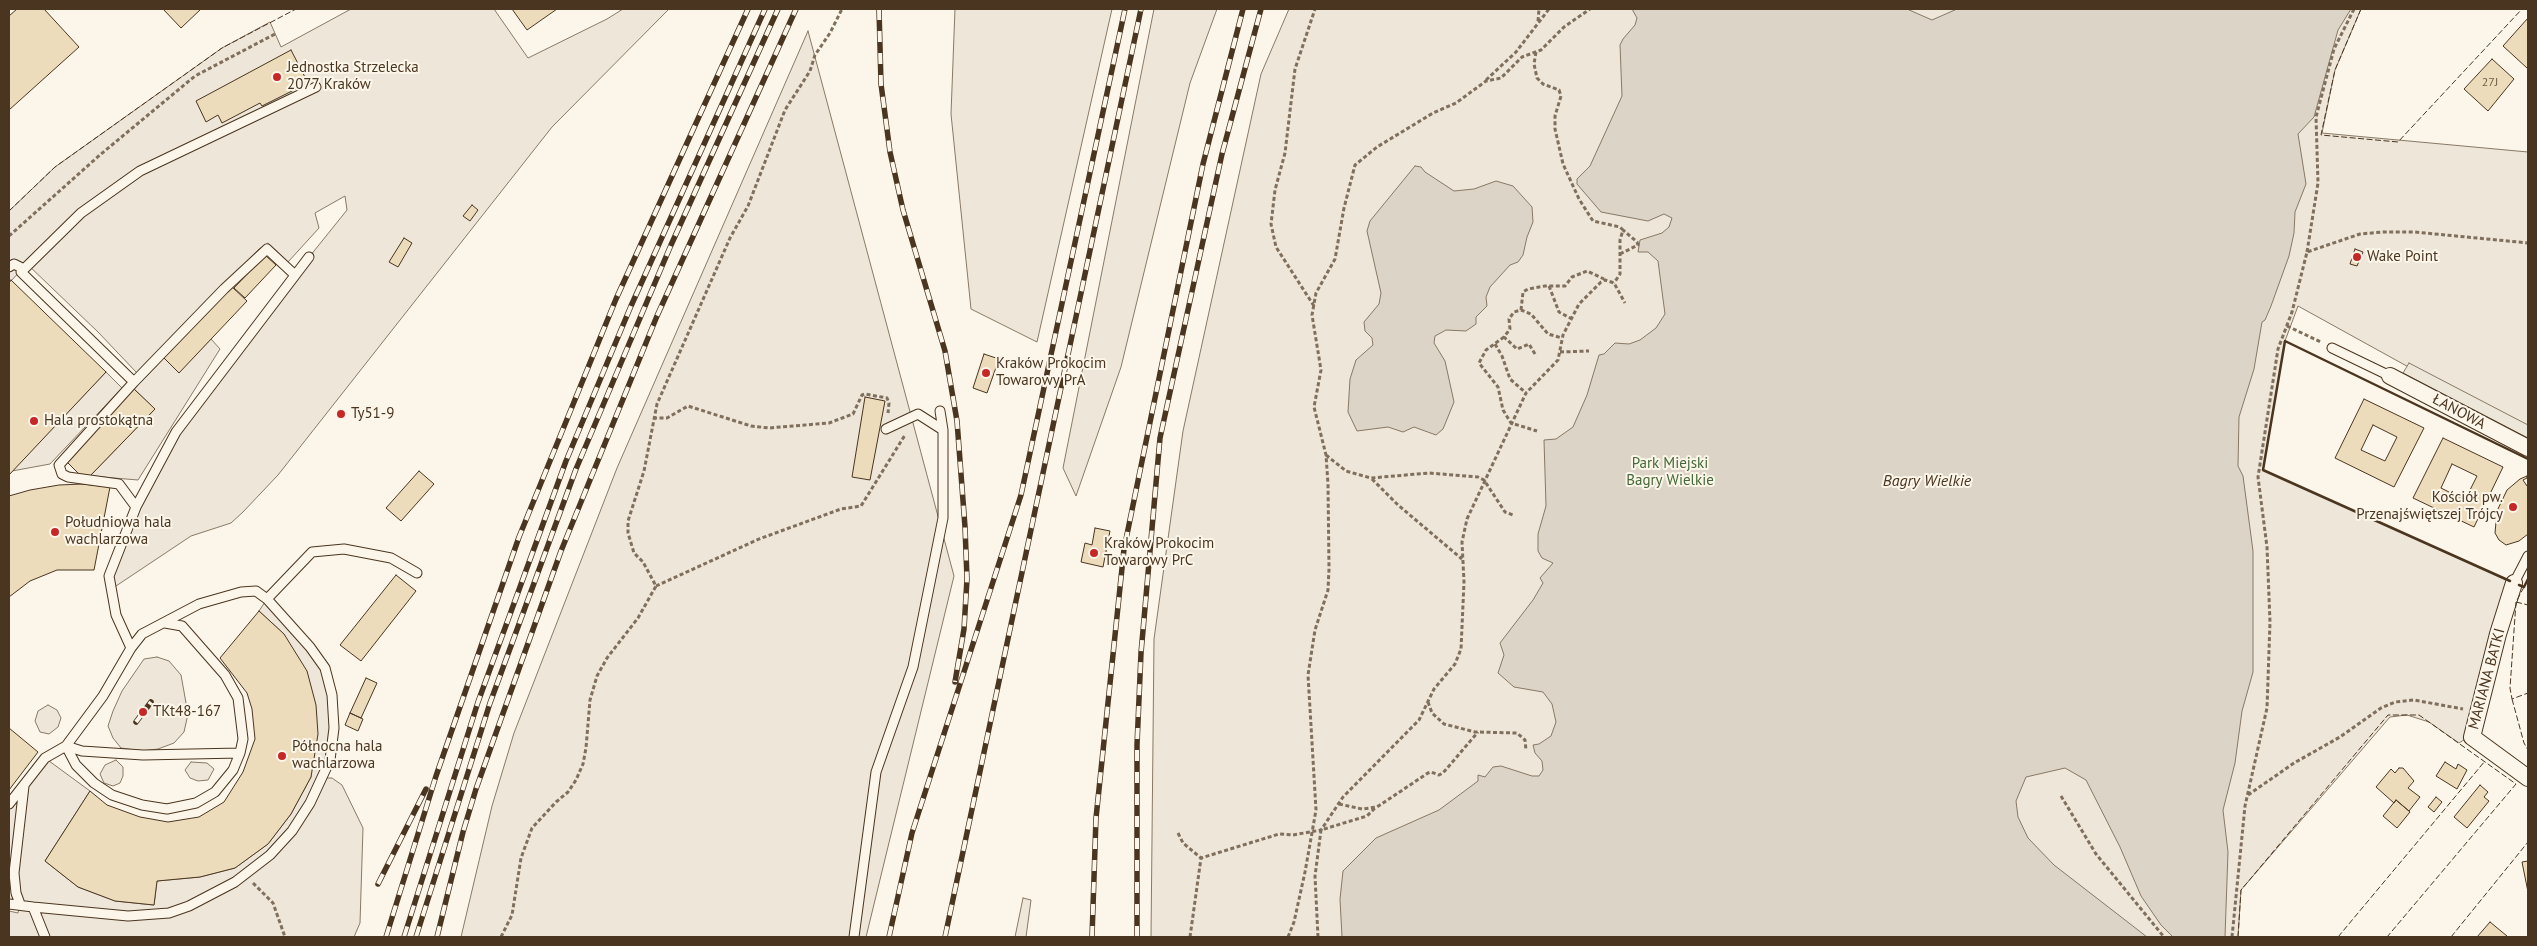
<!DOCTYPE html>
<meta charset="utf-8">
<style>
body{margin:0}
#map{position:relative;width:2537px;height:946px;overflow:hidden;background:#fbf6e9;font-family:"PT Sans",sans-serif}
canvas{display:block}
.frame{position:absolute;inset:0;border:10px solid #4a3520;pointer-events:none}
</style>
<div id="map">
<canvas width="2537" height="946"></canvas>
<div class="frame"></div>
</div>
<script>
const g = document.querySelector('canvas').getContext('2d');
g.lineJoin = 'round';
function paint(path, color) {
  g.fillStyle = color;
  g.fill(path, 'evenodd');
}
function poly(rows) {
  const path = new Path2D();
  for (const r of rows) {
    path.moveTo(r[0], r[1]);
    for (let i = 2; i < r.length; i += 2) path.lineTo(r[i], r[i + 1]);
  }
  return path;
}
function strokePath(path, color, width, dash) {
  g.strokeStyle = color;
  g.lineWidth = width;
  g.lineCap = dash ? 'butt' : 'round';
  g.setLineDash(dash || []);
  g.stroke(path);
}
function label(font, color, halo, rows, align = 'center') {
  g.font = font + ' "PT Sans",sans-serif';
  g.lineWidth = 4;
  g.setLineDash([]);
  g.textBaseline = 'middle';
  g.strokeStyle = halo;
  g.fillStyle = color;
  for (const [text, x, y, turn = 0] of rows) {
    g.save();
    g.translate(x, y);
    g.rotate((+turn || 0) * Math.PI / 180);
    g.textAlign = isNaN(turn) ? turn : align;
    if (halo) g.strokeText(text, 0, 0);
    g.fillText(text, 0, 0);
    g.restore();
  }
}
const green = poly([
 [351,9,494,9,528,58,607,19,623,9,669,9,552,127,278,475,243,512,231,523,191,536,110,590,109,576,136,507,176,432,265,312,347,210,345,196,315,213,319,228,288,262,268,243,259,249,137,373,98,332,27,264,9,283,9,211,55,167,222,48,270,22,281,47,351,9],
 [955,9,1112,9,1037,342,971,309,951,114,955,9],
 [1154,9,1217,9,1190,83,1121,367,1076,496,1063,468,1154,9],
 [1289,9,2361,9,2335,70,2322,133,2528,152,2528,433,2298,306,2285,341,2263,470,2513,583,2470,736,2459,743,2429,722,2407,715,2390,717,2241,890,2238,937,1151,937,1154,639,1183,431,1261,74,1289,9],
 [808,31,954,576,866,937,461,937,492,806,514,733,617,468,808,31],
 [211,339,220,349,138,480,90,476,155,409,134,389,164,358,179,372,211,339],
 [106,372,122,388,50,464,12,471,106,372],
 [267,599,325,668,334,728,322,778,332,778,342,785,363,828,360,923,354,937,9,937,9,911,18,913,20,904,9,904,9,804,45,758,90,791,45,861,78,887,115,901,154,905,157,881,200,877,235,868,268,844,291,814,311,777,284,634,259,611,267,599],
 [157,657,169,661,181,675,188,714,184,732,174,743,158,749,142,751,121,748,113,738,108,726,113,711,122,691,144,659,157,657],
 [48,705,57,710,61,718,58,727,49,734,40,732,35,721,38,711,48,705],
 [116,760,123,767,123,776,120,783,113,786,104,783,100,774,105,765,116,760],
 [191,762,207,763,214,769,208,780,198,781,190,778,185,770,191,762],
 [1023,898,1031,900,1026,937,1015,937,1023,898]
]);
paint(green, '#ede6d9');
strokePath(green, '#887966', 1);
const parking = poly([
 [2409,363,2528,425,2528,438,2403,373,2409,363]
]);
paint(parking, '#ede7d9');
strokePath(parking, '#887966', 1);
const water = poly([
 [1632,9,1907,9,1932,20,1957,9,2351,9,2338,30,2314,117,2298,134,2306,184,2295,212,2294,233,2289,256,2271,306,2265,320,2262,322,2254,369,2239,417,2238,466,2243,476,2253,551,2253,672,2242,711,2235,763,2223,810,2228,852,2225,937,2173,937,2161,925,2141,896,2120,847,2086,780,2065,768,2026,777,2016,801,2018,817,2028,838,2054,865,2147,937,1342,937,1340,899,1343,871,1376,838,1439,810,1478,781,1478,775,1485,777,1493,767,1501,766,1532,776,1539,776,1543,770,1542,761,1535,753,1533,745,1539,744,1551,736,1556,722,1552,704,1543,692,1514,687,1498,673,1504,655,1500,643,1533,600,1543,583,1540,578,1553,563,1542,558,1538,551,1538,534,1546,506,1544,440,1556,439,1573,427,1587,395,1599,355,1604,354,1615,343,1629,344,1640,340,1656,328,1665,314,1658,261,1648,252,1638,252,1640,240,1662,233,1669,227,1672,218,1664,214,1648,221,1601,212,1577,184,1577,179,1590,166,1622,96,1620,45,1623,39,1635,25,1637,18,1632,9],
 [1415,166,1421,167,1425,172,1454,191,1474,189,1496,181,1513,186,1532,207,1533,222,1527,237,1523,255,1518,262,1510,265,1490,287,1486,297,1487,306,1476,317,1476,324,1466,331,1446,330,1435,336,1434,343,1445,361,1454,402,1443,429,1436,435,1414,427,1403,432,1388,427,1357,431,1348,412,1350,379,1356,360,1373,345,1372,338,1365,331,1364,322,1379,304,1381,293,1367,231,1370,221,1415,166]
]);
paint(water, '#dcd4c6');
strokePath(water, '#887966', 1);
const building = poly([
 [17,9,44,9,79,47,9,110,9,16,17,9],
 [163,9,201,9,181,28,163,9],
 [512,9,557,9,527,30,512,9],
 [2528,18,2528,66,2527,68,2503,46,2528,18],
 [291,50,308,83,262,106,260,103,222,123,218,115,206,122,196,101,291,50],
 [2492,59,2514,79,2488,111,2464,89,2492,59],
 [472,205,478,210,470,221,463,216,472,205],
 [404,238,412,243,398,267,389,262,404,238],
 [2355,249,2363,252,2357,266,2350,264,2355,249],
 [265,255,276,265,245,298,234,288,265,255],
 [11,280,106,372,9,475,9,283,11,280],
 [231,286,247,301,179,373,164,358,231,286],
 [984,354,999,359,987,393,973,388,984,354],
 [134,389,155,409,90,476,81,476,66,461,134,389],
 [865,397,885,401,870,480,852,477,865,397],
 [2364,399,2424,428,2394,487,2335,458,2364,399],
 [2373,425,2397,437,2385,461,2361,450,2373,425],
 [2443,438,2503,467,2474,527,2413,498,2443,438],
 [2452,464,2477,476,2465,500,2441,488,2452,464],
 [419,471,434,484,401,521,386,508,419,471],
 [2527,476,2527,478,2523,480,2527,486,2528,484,2528,534,2519,541,2506,545,2499,540,2495,533,2497,511,2507,490,2520,479,2527,476],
 [82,484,110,487,94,570,57,570,30,581,9,597,9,496,30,490,59,485,82,484],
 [1095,528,1110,531,1103,567,1081,562,1085,543,1092,545,1095,528],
 [396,575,416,591,361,661,340,645,396,575],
 [259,611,284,634,307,671,316,705,318,734,311,777,291,814,268,844,235,868,200,877,157,881,154,905,115,901,78,887,45,861,90,791,107,805,140,817,168,822,199,817,224,802,243,772,255,739,252,709,247,693,220,658,259,611],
 [366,678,377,683,361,718,350,713,366,678],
 [350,713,363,719,358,731,345,725,350,713],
 [9,728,38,752,9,790,9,728],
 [2445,762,2456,769,2458,764,2467,770,2457,789,2436,776,2445,762],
 [2399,768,2403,768,2414,781,2408,788,2420,797,2409,811,2396,800,2394,803,2376,787,2391,769,2395,773,2399,768],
 [2480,785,2488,792,2484,797,2489,801,2467,828,2454,817,2480,785],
 [2436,797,2442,802,2434,812,2428,807,2436,797],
 [2396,800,2410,812,2397,828,2383,816,2396,800],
 [2528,861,2528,892,2522,862,2528,861],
 [2490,922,2507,936,2506,937,2477,937,2490,922]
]);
paint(building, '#ecdcbc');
strokePath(building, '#4a3520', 1);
const lane = poly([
 [309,257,176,432,136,507,109,576,116,615,131,648,142,634,199,604,241,592,256,591,267,599,312,552,344,549,391,558,417,573],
 [9,267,14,264,22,268],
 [295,275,267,249,224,289,134,382,21,272,81,213,140,171,316,87],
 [2332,348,2390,376],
 [134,382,59,465,62,474,68,477,119,484,136,507],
 [886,429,918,414,943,430],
 [2514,583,2528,556],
 [131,648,103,696,66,746,82,751,143,755,240,753,243,739,238,698,225,675,182,626,165,623],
 [9,804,45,758,66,746,76,765,94,783,112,795,142,805,167,809,196,803,215,792,233,770,240,753],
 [9,904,33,907,45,937],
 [20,904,16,893,14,873,24,786],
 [33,907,128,916,169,913,189,906,235,882,270,855,292,831,310,803,330,760,334,728,332,695,325,668,310,647,267,599],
 [854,937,876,772,913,667,943,518,943,430,940,411]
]);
const street = poly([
 [2390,376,2528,448],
 [2514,583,2498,634,2472,737,2528,778]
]);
strokePath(lane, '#4a3520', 11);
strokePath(street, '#4a3520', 18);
strokePath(poly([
 [1538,21,1539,9],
 [1536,52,1534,64,1537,78,1543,84,1559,90,1561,96,1555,116,1555,129,1563,164,1579,199,1593,221,1620,227,1623,230,1620,240,1620,274,1614,283],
 [1486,80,1516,52,1549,9],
 [9,236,101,154,195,76,275,34],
 [2307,252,2318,183,2316,117,2334,49,2354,9],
 [1620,254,1638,245,1637,242,1623,230],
 [1549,286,1559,312,1572,319],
 [1314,306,1276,247,1271,224,1275,190,1285,153,1295,69,1315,9],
 [1521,310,1523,292,1528,289,1545,286,1565,286,1572,277,1587,271,1604,279],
 [2287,326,2321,342],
 [1504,337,1486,350,1479,363,1498,387,1503,410,1511,423,1537,431],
 [1495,344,1502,356,1510,379,1526,393],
 [1560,352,1589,351],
 [1535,354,1529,344,1517,349,1504,337,1510,329,1509,319,1514,312,1521,310,1531,314,1548,334,1562,338],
 [653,418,667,418,688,406,751,426,769,428,829,423,853,414,862,395,865,394,887,398,889,403,888,413],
 [1326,455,1346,471,1371,478,1429,473,1478,477,1484,480,1505,512,1513,515],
 [1372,479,1398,505,1462,559],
 [656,586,759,539,841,509,861,506,905,435],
 [1428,702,1432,713,1444,724,1475,732,1517,733,1525,740,1526,750],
 [2248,795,2294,763,2340,737,2381,708,2395,702,2414,700,2463,709],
 [2061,796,2096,854,2164,937],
 [1339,804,1362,809,1377,807,1428,773,1431,772,1439,775,1443,773,1478,732],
 [1178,833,1183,843,1201,858],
 [253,883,273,903,285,937],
 [501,937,512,915,521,858,532,828,556,802,568,792,576,780,583,764,586,748,590,700,597,676,607,658,638,618,656,586,643,562,634,553,628,533,628,521,644,471,657,404,730,238,748,206,785,110,810,71,815,55,830,33,842,9],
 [1190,937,1201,858,1279,834,1293,835,1321,830,1343,797,1419,720,1434,689,1455,664,1461,649,1464,582,1462,542,1467,519,1526,393,1558,360,1563,335,1579,304,1601,282,1605,280,1614,283,1625,303],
 [1288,937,1294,922,1305,872,1316,810,1308,675,1315,630,1328,590,1329,569,1328,484,1326,455,1314,407,1321,370,1312,315,1316,293,1335,259,1344,208,1355,165,1377,147,1433,113,1456,103,1486,81,1501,78,1522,57,1541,50,1564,27,1590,9],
 [1318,937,1315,876,1321,830,1367,816,1376,807],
 [2232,937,2245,806,2267,708,2270,622,2267,547,2258,477,2278,349,2292,312,2307,252,2360,234,2383,232,2415,232,2528,243]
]), '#7f6f5c', 3, [4, 2.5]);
strokePath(lane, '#fbf6e9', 9);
strokePath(street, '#fbf6e9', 16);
const rail = poly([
 [879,9,881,84,890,152,903,210,945,351,957,421,965,527,967,579,964,629,955,682],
 [136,722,151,702],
 [378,884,426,789],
 [386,937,436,776,519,537,616,299,748,9],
 [404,937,478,702,566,461,631,306,765,9],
 [416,937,490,703,576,469,671,245,778,9],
 [437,937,463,832,476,789,561,551,657,316,796,9],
 [889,937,912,833,1021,495,1125,9],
 [945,937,1141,9],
 [1092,937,1096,818,1124,549,1203,164,1243,9],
 [1137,937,1137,745,1141,653,1160,438,1222,154,1261,9]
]);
strokePath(rail, '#4a3520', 5.5);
strokePath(rail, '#fbf6e9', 4, [11]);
strokePath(poly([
 [2361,9,2335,70,2321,135,2398,142,2522,9],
 [9,211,55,167,222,48,296,9],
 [2524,587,2516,602,2528,605],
 [2516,602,2510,688,2512,699,2528,693],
 [2512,699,2524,743,2528,750],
 [2238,937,2241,890,2388,715,2419,715,2516,784,2387,937],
 [2338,937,2485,761],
 [2451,937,2528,842]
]), '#4a3520', 1, [6, 2.5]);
strokePath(poly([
 [2510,581,2263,470,2285,341,2528,459],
 [2519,585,2524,587,2528,579]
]), '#4a3520', 2.5);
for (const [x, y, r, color] of [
 [277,77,5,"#c62828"],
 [2357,257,5,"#c62828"],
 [986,373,5,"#c62828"],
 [341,414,5,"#c62828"],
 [34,421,5,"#c62828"],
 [2513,507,5,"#c62828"],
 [55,532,5,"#c62828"],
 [1094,553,5,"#c62828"],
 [143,712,5,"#c62828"],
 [282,756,5,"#c62828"]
]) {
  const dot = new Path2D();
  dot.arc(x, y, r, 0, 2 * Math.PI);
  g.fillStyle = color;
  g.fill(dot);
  strokePath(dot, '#fbf6e9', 2);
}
label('12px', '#725f47', null, [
 ["27J",2490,83]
]);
label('15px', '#4a3520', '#fbf6e9', [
 ["Jednostka Strzelecka",287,68],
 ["2077 Kraków",287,85],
 ["Wake Point",2367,257],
 ["Kraków Prokocim",996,364],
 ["Towarowy PrA",996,381],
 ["Ty51-9",351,414],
 ["Hala prostokątna",44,421],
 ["Kościół pw.",2503,498,"right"],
 ["Przenajświętszej Trójcy",2503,515,"right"],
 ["Południowa hala",65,523],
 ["wachlarzowa",65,540],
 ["Kraków Prokocim",1104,544],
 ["Towarowy PrC",1104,561],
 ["TKt48-167",153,712],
 ["Północna hala",292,747],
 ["wachlarzowa",292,764]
], 'left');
label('15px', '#4a3520', '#fbf6e9', [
 ["ŁANOWA",2459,412,28],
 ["MARIANA BATKI",2487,679,-75]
]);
label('15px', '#436837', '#fbf6e9', [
 ["Park Miejski",1670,464],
 ["Bagry Wielkie",1670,481]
]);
label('italic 16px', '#4a3520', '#fbf6e9', [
 ["Bagry Wielkie",1927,481]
]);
</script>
